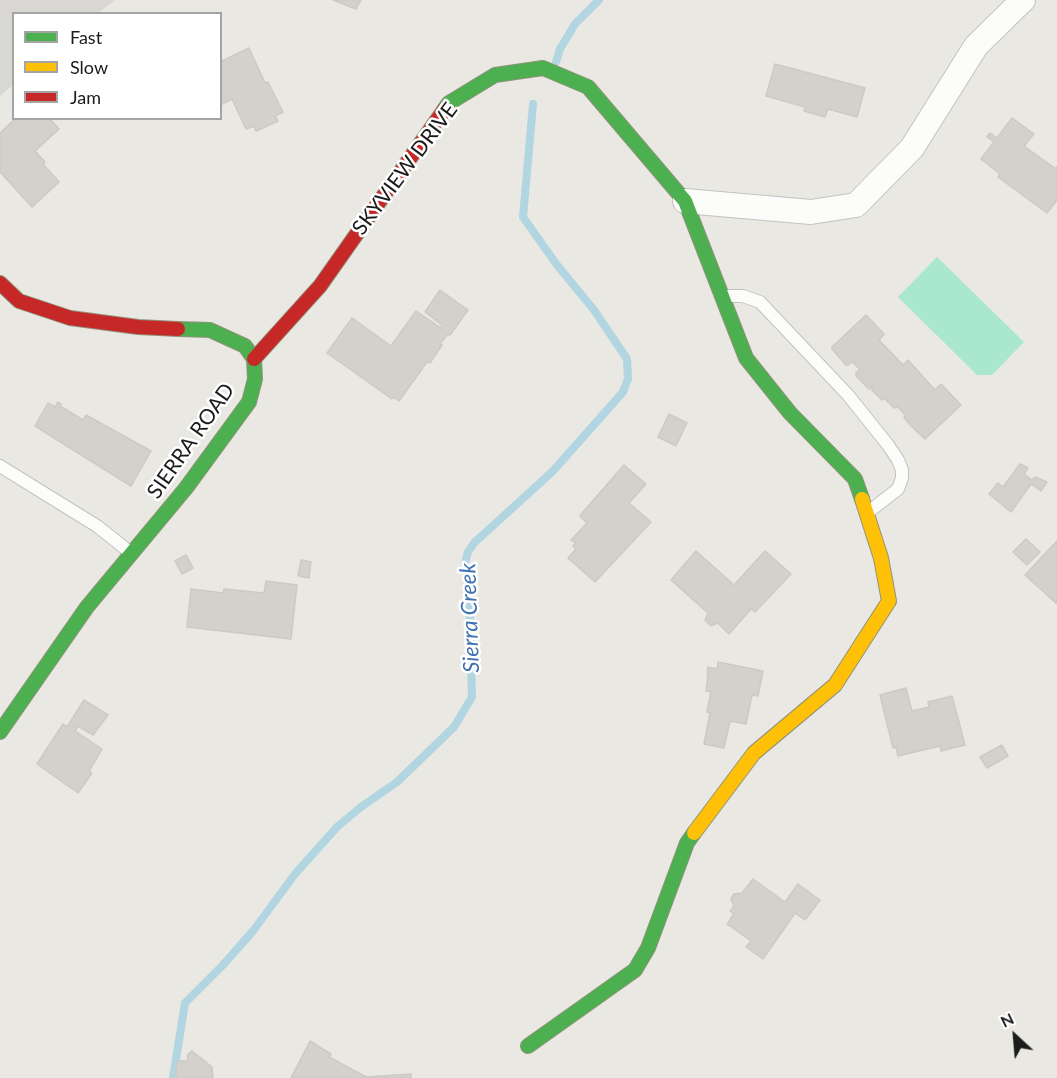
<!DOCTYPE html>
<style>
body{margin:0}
#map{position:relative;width:1057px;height:1078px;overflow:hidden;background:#eae8e2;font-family:Lato,sans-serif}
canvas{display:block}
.legend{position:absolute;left:12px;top:12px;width:210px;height:108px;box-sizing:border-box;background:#fff;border:2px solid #a4a4a4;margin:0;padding:8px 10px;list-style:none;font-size:18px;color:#1b1b1b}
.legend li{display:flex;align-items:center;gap:12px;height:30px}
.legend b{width:30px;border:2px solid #a4a4a4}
.north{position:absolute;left:985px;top:1006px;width:60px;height:60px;-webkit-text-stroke:4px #fff;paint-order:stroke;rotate:334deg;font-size:16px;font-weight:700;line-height:24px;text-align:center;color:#1b1b1b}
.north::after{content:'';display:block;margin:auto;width:21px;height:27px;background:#1b1b1b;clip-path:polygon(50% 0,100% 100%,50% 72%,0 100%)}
</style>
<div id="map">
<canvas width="1057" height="1078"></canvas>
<ul class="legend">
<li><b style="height:8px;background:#4caf50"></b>Fast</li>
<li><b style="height:8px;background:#ffc107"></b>Slow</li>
<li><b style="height:8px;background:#c62828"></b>Jam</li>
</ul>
<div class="north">N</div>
</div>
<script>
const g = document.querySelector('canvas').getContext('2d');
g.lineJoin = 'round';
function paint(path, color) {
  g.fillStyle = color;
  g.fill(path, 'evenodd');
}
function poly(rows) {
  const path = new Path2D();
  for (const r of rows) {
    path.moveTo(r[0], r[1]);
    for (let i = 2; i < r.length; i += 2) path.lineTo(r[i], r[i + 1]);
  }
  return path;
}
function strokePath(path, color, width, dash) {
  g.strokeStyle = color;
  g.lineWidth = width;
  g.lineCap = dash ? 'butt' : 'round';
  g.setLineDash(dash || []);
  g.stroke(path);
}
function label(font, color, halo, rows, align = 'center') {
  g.font = font + ' Lato,sans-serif';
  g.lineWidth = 5;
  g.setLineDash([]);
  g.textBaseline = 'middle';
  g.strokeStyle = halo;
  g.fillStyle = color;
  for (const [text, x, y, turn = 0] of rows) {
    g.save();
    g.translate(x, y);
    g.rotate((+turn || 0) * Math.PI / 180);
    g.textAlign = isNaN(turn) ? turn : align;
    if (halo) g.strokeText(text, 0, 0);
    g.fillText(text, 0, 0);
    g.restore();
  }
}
paint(poly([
 [0,0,115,0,98,13,14,14,13,85,0,96]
]), '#d9d7d4');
paint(poly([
 [937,257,1024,342,992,375,977,375,898,297]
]), '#a9e7cf');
strokePath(poly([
 [556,62,560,49,575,24,599,0],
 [173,1078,185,1003,223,965,253,931,295,874,337,827,361,807,397,782,454,727,472,697,469,587,465,563,468,552,474,543,553,471,623,392,628,379,627,359,594,310,557,265,523,217,533,104]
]), '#b1d5e1', 8);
const building = poly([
 [333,0,361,0,356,9,333,0],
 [249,48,265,83,268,82,283,112,275,116,278,121,256,131,254,126,246,129,232,99,220,105,220,62,249,48],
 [775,64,865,88,857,117,828,109,825,117,804,111,805,107,766,96,775,64],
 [16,118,49,118,59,129,35,151,45,162,43,164,59,182,32,207,0,172,0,133,16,118],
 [1012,118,1034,134,1024,146,1056,169,1057,167,1057,200,1047,213,998,177,1000,174,981,159,994,142,987,137,990,133,997,138,1012,118],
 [440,290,468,310,450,335,448,334,440,344,442,345,430,363,427,362,399,401,393,397,392,399,327,353,352,318,391,346,416,311,441,328,442,325,425,312,440,290],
 [866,315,884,334,879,340,903,365,908,360,935,390,941,384,961,405,925,439,910,425,904,417,906,416,898,407,894,408,884,398,882,400,872,390,872,386,869,389,856,376,856,373,860,369,852,362,848,365,846,365,832,349,832,347,866,315],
 [58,402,61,404,60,406,83,420,86,415,151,451,131,486,35,426,48,403,55,407,58,402],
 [669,414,687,423,676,446,658,437,669,414],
 [1020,464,1028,468,1024,474,1032,480,1035,477,1047,482,1041,491,1031,484,1011,512,989,494,998,483,1003,487,1020,464],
 [624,465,646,484,629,503,651,522,595,582,568,558,576,549,573,546,576,543,571,540,587,523,580,516,583,512,624,465],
 [1026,539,1040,552,1027,565,1013,552,1026,539],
 [1057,541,1057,604,1025,575,1057,541],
 [696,551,734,585,765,551,791,574,755,612,751,609,729,634,718,623,711,626,705,620,708,613,671,580,696,551],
 [186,555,193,568,182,574,175,561,186,555],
 [301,560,311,562,309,578,298,576,301,560],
 [266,581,297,585,291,639,187,627,191,589,223,593,224,589,264,593,266,581],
 [718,662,763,671,758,696,752,695,746,724,730,721,724,748,704,744,710,713,707,712,711,692,706,691,708,675,707,674,708,667,717,669,718,662],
 [906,688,912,711,929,707,928,702,952,696,965,745,941,751,940,746,898,756,896,747,893,748,880,695,906,688],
 [84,700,108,715,93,735,78,726,75,731,102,749,89,771,92,773,78,793,37,764,63,724,67,727,84,700],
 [1002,745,1008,756,987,768,980,757,1002,745],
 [753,879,785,902,798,884,820,900,805,920,795,913,763,959,746,947,751,941,727,924,734,914,730,911,734,906,731,899,734,894,742,893,753,879],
 [310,1041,331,1054,329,1057,366,1077,411,1074,411,1078,291,1078,310,1041],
 [192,1051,212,1067,213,1078,176,1078,177,1063,179,1061,187,1061,188,1054,192,1051]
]);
paint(building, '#d4d1cc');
strokePath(building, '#cdc9c4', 1.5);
const lane = poly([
 [725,296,743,296,760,302,848,395,888,445,898,460,902,470,902,478,898,489,867,513],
 [0,466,97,526,131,553]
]);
const street = poly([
 [685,201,811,212,856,205,912,148,976,46,1023,0]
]);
const fast = poly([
 [444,110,449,103,495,75,543,68,588,87,685,201,746,358,790,413,855,479,862,499],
 [0,732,87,607,186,488,249,402,255,379,254,359,245,346,210,330,178,329],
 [528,1046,635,970,648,948,687,843,694,833]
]);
const slow = poly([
 [694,833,754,753,835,685,889,601,881,558,862,499]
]);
const jam = poly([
 [0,283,19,301,70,318,138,327,178,329],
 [254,359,320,286,444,110]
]);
strokePath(lane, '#c2c2bf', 14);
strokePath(street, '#c2c2bf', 26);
strokePath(fast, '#90937a', 16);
strokePath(slow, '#90937a', 16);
strokePath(jam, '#90937a', 16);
strokePath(lane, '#fcfcfb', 12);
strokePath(street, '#fcfcfb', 24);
strokePath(fast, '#4caf50', 14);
strokePath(slow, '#ffc107', 14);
strokePath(jam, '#c62828', 14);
label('21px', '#1b1b1b', '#fff', [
 ["SKYVIEW DRIVE",405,169,-53],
 ["SIERRA ROAD",191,441,-55]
]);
label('italic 22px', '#3f72b2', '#fff', [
 ["Sierra Creek",470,618,-92]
]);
</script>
